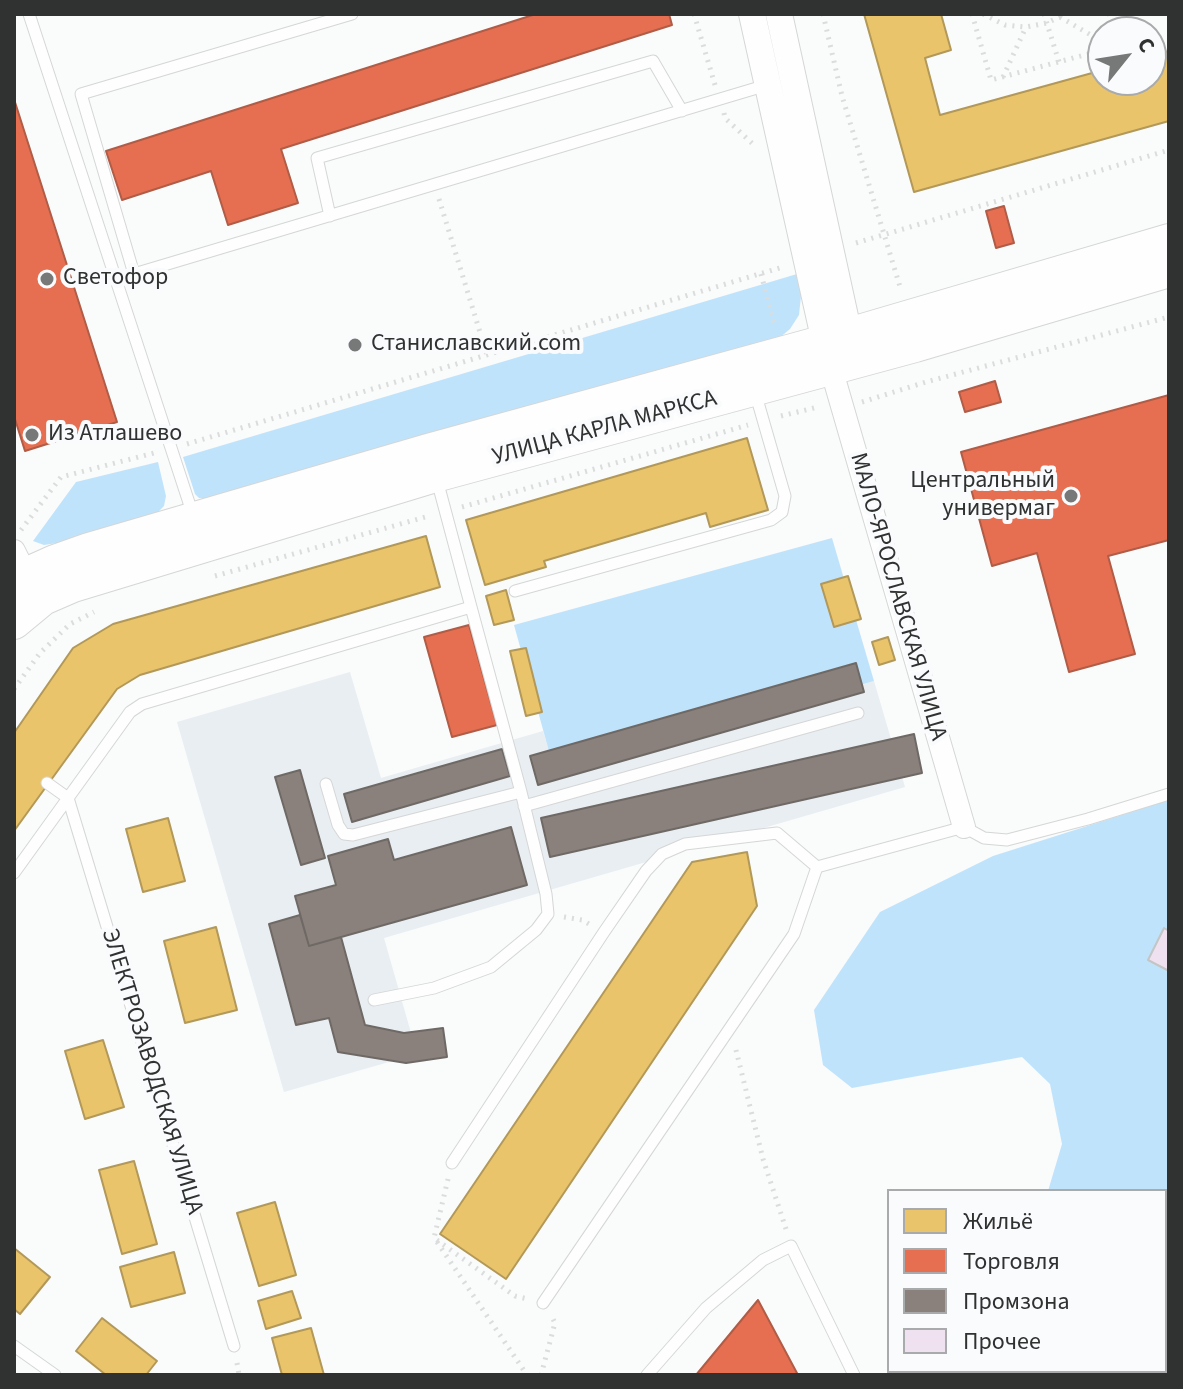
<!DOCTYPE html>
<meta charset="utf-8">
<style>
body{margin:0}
#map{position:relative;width:1183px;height:1389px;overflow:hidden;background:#fafbfb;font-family:"Source Sans 3",sans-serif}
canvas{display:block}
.frame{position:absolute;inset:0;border:16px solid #303131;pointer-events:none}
.legend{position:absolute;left:887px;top:1189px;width:280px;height:184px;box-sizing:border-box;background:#f9fbfc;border:2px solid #a9aaab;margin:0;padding:10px 14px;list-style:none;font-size:24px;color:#303131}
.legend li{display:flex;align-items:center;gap:16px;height:40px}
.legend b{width:40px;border:2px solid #a9aaab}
.north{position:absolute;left:1087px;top:16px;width:80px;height:80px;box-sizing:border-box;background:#f9fbfc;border:2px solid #a9aaab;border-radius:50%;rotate:60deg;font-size:22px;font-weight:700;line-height:32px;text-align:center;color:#303131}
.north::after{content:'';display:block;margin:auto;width:28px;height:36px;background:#777878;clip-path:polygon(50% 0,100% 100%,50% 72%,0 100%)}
</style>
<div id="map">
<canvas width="1183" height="1389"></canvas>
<div class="frame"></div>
<ul class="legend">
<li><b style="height:22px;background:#e9c46a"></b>Жильё</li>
<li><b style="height:22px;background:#e76f51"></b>Торговля</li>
<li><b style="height:22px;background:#8a817c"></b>Промзона</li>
<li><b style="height:22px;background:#efe1ef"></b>Прочее</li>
</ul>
<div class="north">С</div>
</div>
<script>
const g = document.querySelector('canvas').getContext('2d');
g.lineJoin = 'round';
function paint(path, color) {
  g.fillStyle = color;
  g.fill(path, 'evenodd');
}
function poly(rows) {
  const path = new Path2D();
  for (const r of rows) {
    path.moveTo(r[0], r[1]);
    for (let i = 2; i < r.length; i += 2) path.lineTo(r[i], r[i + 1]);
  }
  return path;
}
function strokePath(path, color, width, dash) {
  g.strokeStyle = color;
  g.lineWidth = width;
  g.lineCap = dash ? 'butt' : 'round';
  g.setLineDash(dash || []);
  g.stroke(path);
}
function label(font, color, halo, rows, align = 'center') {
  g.font = font + ' "Source Sans 3",sans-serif';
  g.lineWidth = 8;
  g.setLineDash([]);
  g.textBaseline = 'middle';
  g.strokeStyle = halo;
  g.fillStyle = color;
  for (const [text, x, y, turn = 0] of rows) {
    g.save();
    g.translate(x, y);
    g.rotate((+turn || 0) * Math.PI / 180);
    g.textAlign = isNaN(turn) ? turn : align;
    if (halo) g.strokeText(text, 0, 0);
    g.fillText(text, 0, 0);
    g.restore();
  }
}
paint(poly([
 [350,672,381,778,543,731,556,773,874,681,905,787,384,938,417,1054,284,1092,177,722]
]), '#e9eef2');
paint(poly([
 [797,274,801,296,799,315,790,329,778,339,208,499,199,498,195,494,183,457],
 [158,462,166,496,164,506,155,515,64,542,44,545,33,541,76,482],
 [832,538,874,681,555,773,514,625],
 [1169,800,1169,1246,1165,1246,1165,1191,1048,1191,1062,1144,1050,1084,1022,1057,852,1088,823,1065,814,1010,880,912,993,856]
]), '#c0e3fc');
const homes = poly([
 [864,14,941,14,951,50,925,58,940,115,1103,70,1103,80,1151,80,1151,56,1169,51,1169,121,914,192,864,14],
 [747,438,768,510,710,527,706,513,544,561,546,567,485,585,466,520,747,438],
 [426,536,440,587,140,675,117,689,14,831,14,733,73,648,113,624,426,536],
 [848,576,861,619,834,627,821,584,848,576],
 [506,590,514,620,494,625,486,596,506,590],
 [888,637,895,660,879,665,872,642,888,637],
 [526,648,542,712,526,716,510,651,526,648],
 [168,818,185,881,143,892,126,829,168,818],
 [747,852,757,906,506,1279,440,1234,692,862,747,852],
 [216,927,237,1010,185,1023,164,941,216,927],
 [103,1040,124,1107,85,1119,65,1051,103,1040],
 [134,1161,157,1244,122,1254,99,1170,134,1161],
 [275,1202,296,1275,259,1286,237,1213,275,1202],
 [14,1248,50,1277,20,1314,14,1309,14,1248],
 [174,1252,185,1293,131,1307,120,1267,174,1252],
 [292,1291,301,1318,266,1329,258,1301,292,1291],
 [102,1318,157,1361,146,1375,106,1375,76,1351,102,1318],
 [311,1328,324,1375,282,1375,272,1338,311,1328]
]);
paint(homes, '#e9c46a');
strokePath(homes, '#b29859', 2);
const shops = poly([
 [536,14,669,14,672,25,281,149,298,203,228,225,211,171,122,200,106,151,536,14],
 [14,99,117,422,25,451,14,416,14,99],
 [1004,206,1014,243,996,248,986,211,1004,206],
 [995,381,1001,402,965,412,959,392,995,381],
 [1169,395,1169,540,1108,556,1135,654,1069,672,1037,553,992,566,961,452,1169,395],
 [469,625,497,725,452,737,424,637,469,625],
 [758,1300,798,1375,696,1375,758,1300],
 [933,1371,991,1371,983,1375,935,1375,933,1371]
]);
paint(shops, '#e76f51');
strokePath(shops, '#b05c47', 2);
const industry = poly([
 [856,663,864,692,538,785,530,756,856,663],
 [914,734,922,773,550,857,541,818,914,734],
 [502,749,510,776,352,822,344,794,502,749],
 [300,770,325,858,301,865,275,777,300,770],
 [511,827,527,885,309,946,295,896,336,885,328,856,388,839,394,860,511,827],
 [300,915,309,946,341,937,365,1025,404,1033,443,1028,447,1057,406,1063,338,1052,329,1018,296,1025,269,924,300,915]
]);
paint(industry, '#8a817c');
strokePath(industry, '#6f6966', 2);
const building = poly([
 [1164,928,1169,931,1169,971,1148,960,1164,928]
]);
paint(building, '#efe1ef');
strokePath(building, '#c4c5c5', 2);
const service = poly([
 [29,14,193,515],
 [352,14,81,94,134,274,767,85],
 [330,216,317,158,653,61,682,111],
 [437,480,471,607],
 [515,591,771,520,782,512,785,496,755,392],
 [47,783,68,798,234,1346],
 [326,784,338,825,344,834,353,835,521,792],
 [524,806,858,713],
 [14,873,130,712,142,704,471,607,521,792,546,894,548,914,536,930,491,967,434,988,374,1000],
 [452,1163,604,932,646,871,662,854,685,844,777,833,817,867,964,827,984,838,1007,840,1088,819,1169,794],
 [543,1303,794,934,817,867],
 [14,1346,55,1375],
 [1026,1371,1034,1375],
 [647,1375,706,1308,763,1260,791,1246,854,1375]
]);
const minor = poly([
 [831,368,964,827],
 [14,551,26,575]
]);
const tertiary = poly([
 [752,14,825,342],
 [779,14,849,335],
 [1165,1361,1169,1359],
 [1135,1375,1143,1371]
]);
const primary = poly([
 [14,584,26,575,55,562,89,550,428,451,825,342,1169,241],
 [14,622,43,598,73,585,435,475,915,345,1169,270]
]);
strokePath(service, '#d5d6d6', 13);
strokePath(minor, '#d5d6d6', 24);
strokePath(tertiary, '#d5d6d6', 28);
strokePath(primary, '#d5d6d6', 36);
strokePath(poly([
 [694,14,715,85],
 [823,14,842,96,901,290],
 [972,14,991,80,1103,50],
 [983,14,1005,25,1026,27,1047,23,1065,14],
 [1044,14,1059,62],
 [1109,14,1114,32],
 [1060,17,1103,42],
 [1003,77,1026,27],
 [724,113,725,118,755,146],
 [439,199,487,355],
 [856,243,1169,150],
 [761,274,775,327],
 [862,402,926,382,1169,317],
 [781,416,818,407],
 [187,444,783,267],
 [462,507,748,425],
 [21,530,61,477,154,453],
 [215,576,429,516],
 [14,689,40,653,70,624,94,612],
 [564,917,582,920,589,924],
 [736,1050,763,1159,786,1229],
 [448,1179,434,1238,515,1296,528,1299],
 [437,1242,527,1375],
 [237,1363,239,1375],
 [541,1375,555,1323,551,1315]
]), '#dbdcdc', 5, [2, 6]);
strokePath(service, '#fefefe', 11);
strokePath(minor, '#fefefe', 22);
strokePath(tertiary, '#fefefe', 26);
strokePath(primary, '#fefefe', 34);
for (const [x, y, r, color] of [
 [47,279,8,"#777878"],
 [355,345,8,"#777878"],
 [32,435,8,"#777878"],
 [1071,496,8,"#777878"]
]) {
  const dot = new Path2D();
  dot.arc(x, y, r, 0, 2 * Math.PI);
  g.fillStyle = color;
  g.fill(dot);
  strokePath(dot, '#f9fbfc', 3);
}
label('24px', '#303131', '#f9fbfc', [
 ["Светофор",63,279],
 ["Станиславский.com",371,345],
 ["Из Атлашево",48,435],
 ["Центральный",1055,482,"right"],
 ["универмаг",1055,510,"right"]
], 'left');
label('24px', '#303131', '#f9fbfc', [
 ["УЛИЦА КАРЛА МАРКСА",605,429,-15],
 ["МАЛО-ЯРОСЛАВСКАЯ УЛИЦА",897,597,74],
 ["ЭЛЕКТРОЗАВОДСКАЯ УЛИЦА",151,1072,73]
]);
</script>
